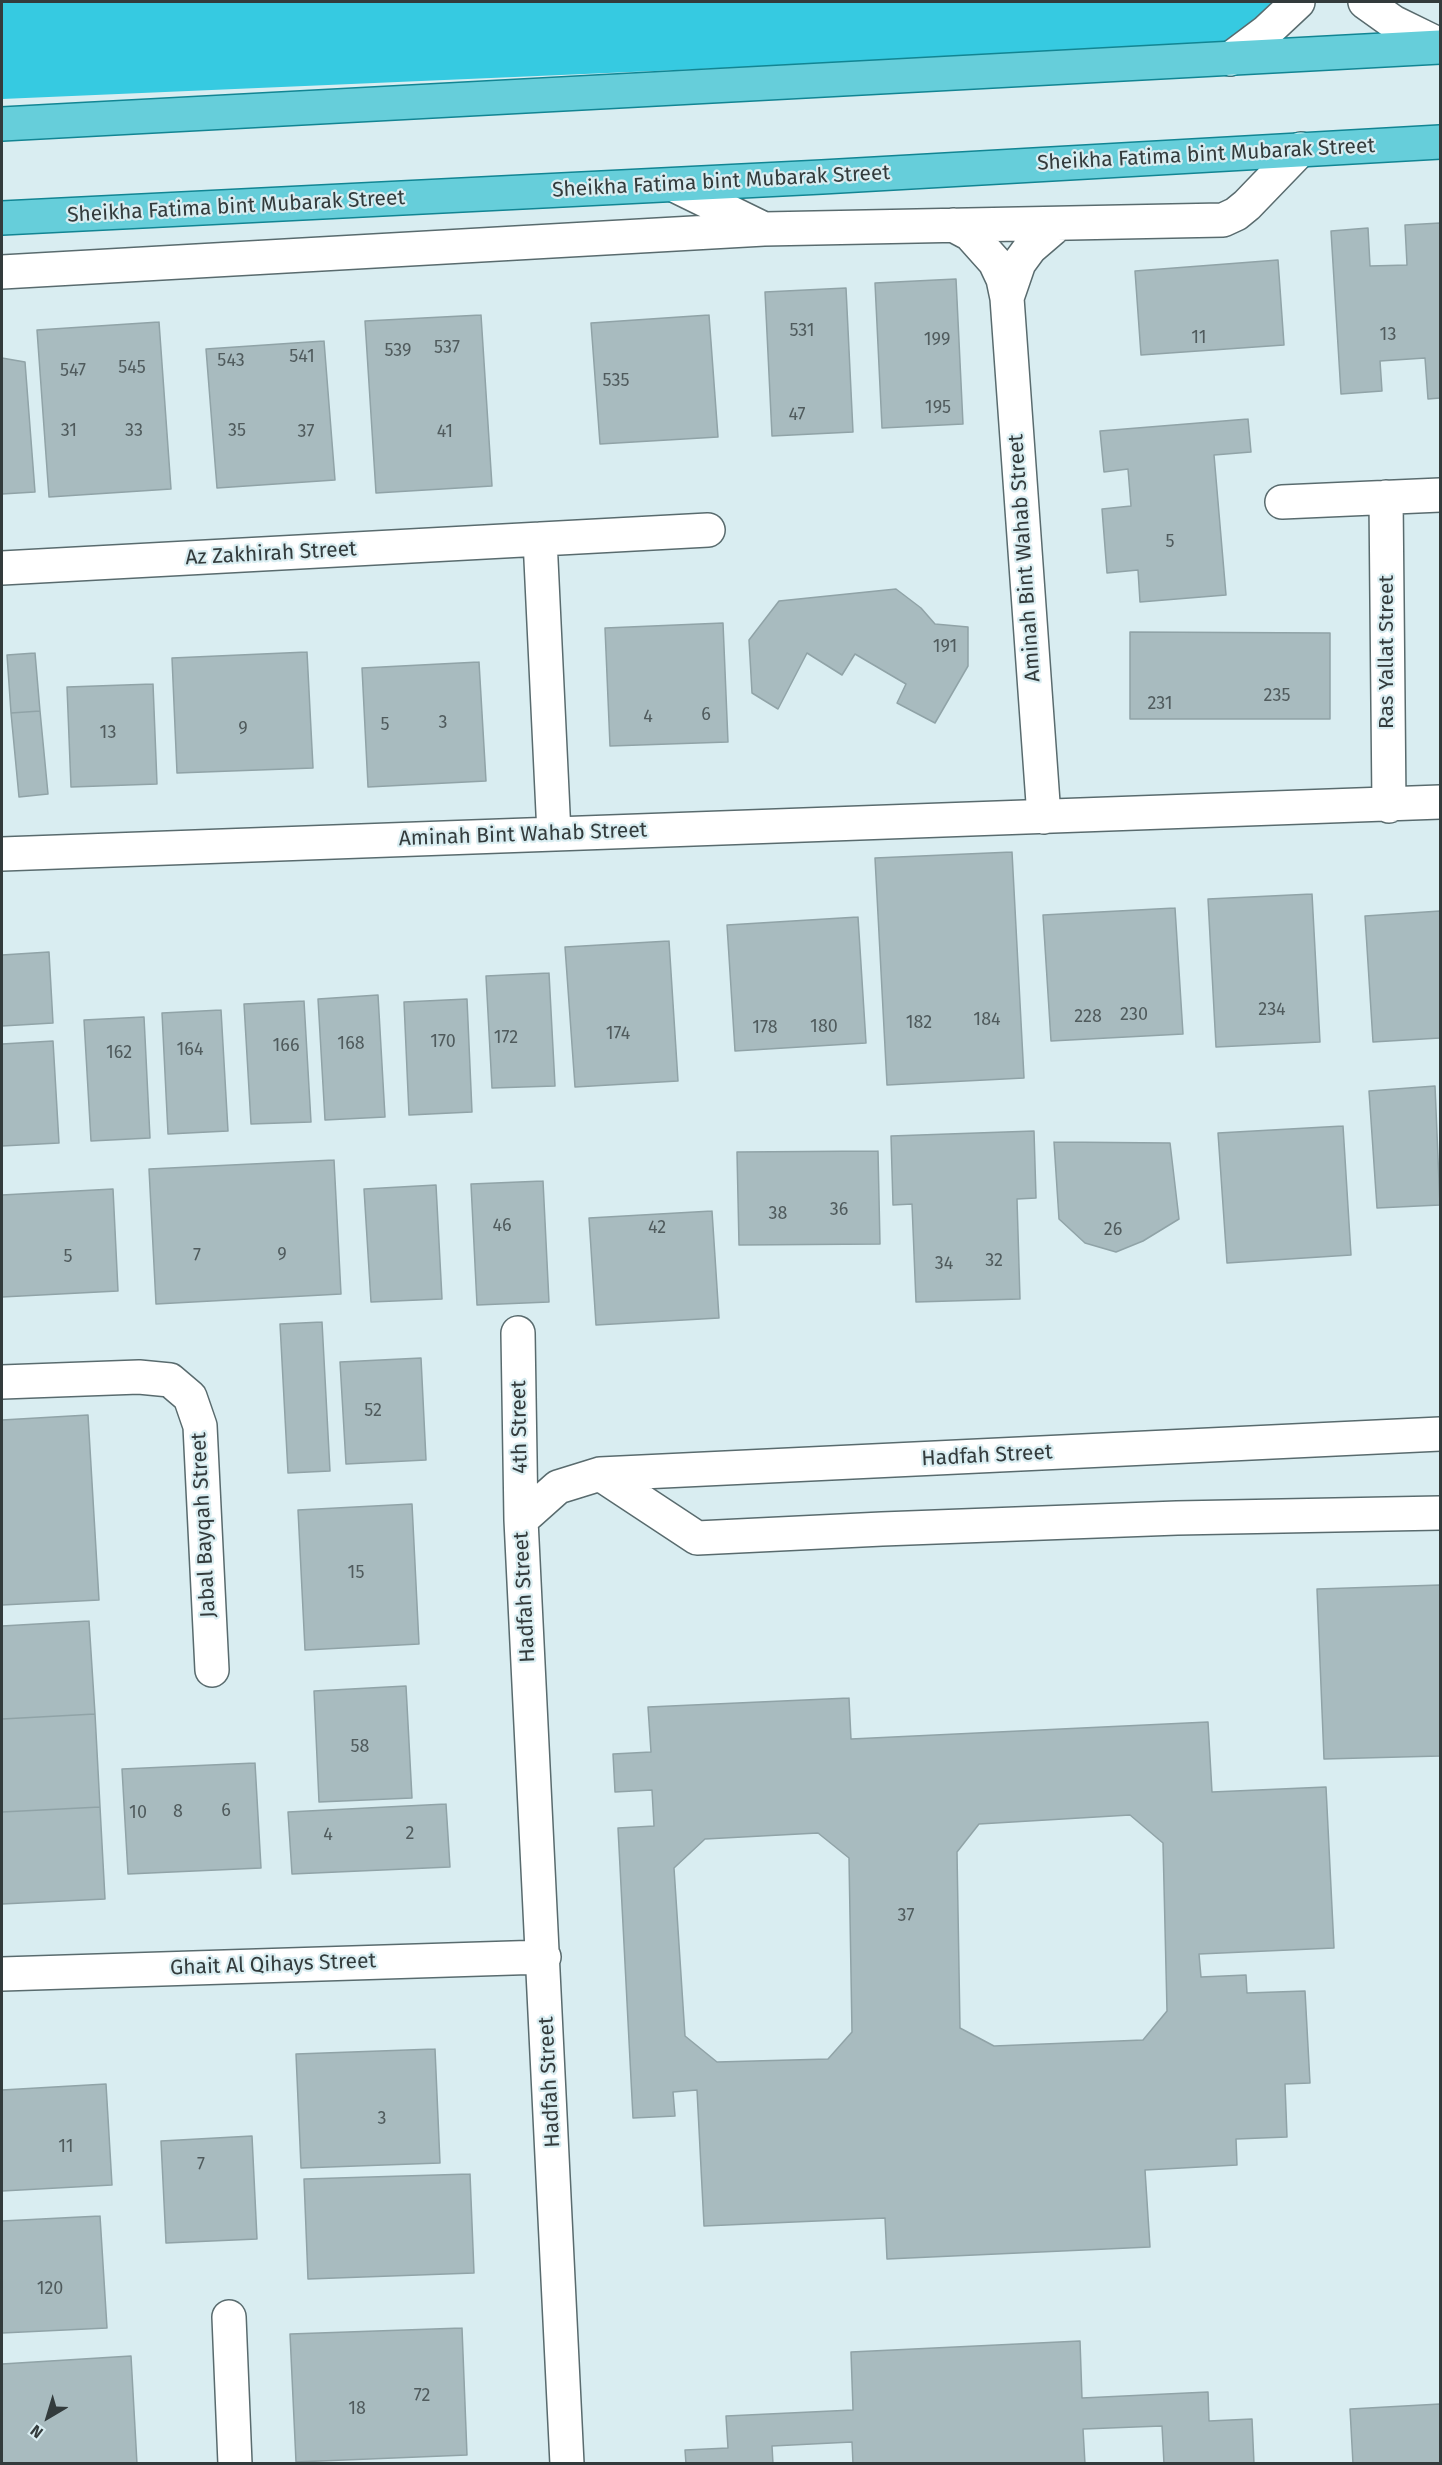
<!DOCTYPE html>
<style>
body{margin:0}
#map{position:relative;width:1442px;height:2465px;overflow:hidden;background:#d9edf1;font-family:"Fira Sans",sans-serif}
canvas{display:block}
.frame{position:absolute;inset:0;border:3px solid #333b3c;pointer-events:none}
.north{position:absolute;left:18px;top:2387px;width:60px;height:60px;-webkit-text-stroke:4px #d9edf1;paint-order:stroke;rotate:218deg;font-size:16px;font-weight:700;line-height:24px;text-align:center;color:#333b3c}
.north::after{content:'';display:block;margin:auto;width:21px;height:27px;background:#333b3c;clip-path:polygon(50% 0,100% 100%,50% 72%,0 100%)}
</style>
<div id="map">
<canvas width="1442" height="2465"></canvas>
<div class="frame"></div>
<div class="north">N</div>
</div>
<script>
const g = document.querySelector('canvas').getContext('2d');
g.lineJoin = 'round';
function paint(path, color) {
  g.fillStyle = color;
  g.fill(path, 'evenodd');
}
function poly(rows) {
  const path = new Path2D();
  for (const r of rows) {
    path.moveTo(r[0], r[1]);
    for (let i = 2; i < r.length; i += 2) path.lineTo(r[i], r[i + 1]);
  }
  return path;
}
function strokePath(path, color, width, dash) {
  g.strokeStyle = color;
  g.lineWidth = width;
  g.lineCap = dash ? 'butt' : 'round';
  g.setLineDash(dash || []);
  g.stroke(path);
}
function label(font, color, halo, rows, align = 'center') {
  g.font = font + ' "Fira Sans",sans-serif';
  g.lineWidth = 4.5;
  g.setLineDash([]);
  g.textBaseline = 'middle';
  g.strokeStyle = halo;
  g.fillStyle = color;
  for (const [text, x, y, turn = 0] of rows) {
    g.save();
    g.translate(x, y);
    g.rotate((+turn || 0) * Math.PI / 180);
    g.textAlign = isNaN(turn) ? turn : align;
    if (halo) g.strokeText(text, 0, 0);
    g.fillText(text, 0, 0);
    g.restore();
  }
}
paint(poly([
 [2,2,1282,2,1236,46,2,99]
]), '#36cae1');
const building = poly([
 [1440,223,1440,398,1428,399,1425,358,1380,361,1382,391,1341,394,1331,231,1368,228,1370,266,1407,265,1405,225,1440,223],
 [1278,260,1284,345,1141,355,1135,271,1278,260],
 [956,279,963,424,882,428,875,283,956,279],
 [846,288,853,432,772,436,765,292,846,288],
 [481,315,492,486,376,493,365,321,481,315],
 [709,315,718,437,600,444,591,323,709,315],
 [159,322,171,489,49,497,37,330,159,322],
 [324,341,335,480,217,488,206,349,324,341],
 [2,358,25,362,35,492,2,494,2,358],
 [1248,419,1251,452,1214,455,1226,595,1140,602,1138,570,1107,573,1102,509,1131,506,1128,469,1104,472,1100,431,1248,419],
 [896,589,921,608,935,624,968,627,968,666,935,723,897,703,906,684,855,654,842,675,807,653,778,709,752,693,749,640,779,601,896,589],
 [723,623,728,742,610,746,605,628,723,623],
 [1130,632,1330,633,1330,719,1130,719,1130,632],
 [307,652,313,768,177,773,172,658,307,652],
 [35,653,40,711,11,713,7,655,35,653],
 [479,662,486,781,368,787,362,668,479,662],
 [153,684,157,784,71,787,67,687,153,684],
 [40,711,48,794,19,797,11,713,40,711],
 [1012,852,1024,1078,887,1085,875,858,1012,852],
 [1312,894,1320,1042,1216,1047,1208,899,1312,894],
 [1175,908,1183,1034,1051,1041,1043,915,1175,908],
 [1440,911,1440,1038,1373,1042,1365,916,1440,911],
 [858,917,866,1043,735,1051,727,925,858,917],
 [669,941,678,1081,575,1087,565,947,669,941],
 [49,952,53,1023,2,1026,2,955,49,952],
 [549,973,555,1086,492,1088,486,976,549,973],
 [378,995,385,1117,325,1120,318,999,378,995],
 [467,999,472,1112,409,1115,404,1002,467,999],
 [304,1001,311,1122,251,1124,244,1004,304,1001],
 [221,1010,228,1131,168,1134,162,1013,221,1010],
 [144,1017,150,1138,91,1141,84,1020,144,1017],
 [53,1041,59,1143,2,1146,2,1044,53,1041],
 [1435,1086,1440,1205,1377,1208,1369,1091,1435,1086],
 [1343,1126,1351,1255,1227,1263,1218,1133,1343,1126],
 [1034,1131,1036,1198,1017,1199,1020,1299,916,1302,912,1204,893,1205,891,1136,1034,1131],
 [1054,1142,1170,1143,1179,1219,1143,1241,1116,1252,1085,1243,1059,1219,1054,1142],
 [878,1151,880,1244,739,1245,737,1152,878,1151],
 [334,1160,341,1294,156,1304,149,1169,334,1160],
 [543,1181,549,1302,477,1305,471,1184,543,1181],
 [436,1185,442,1299,371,1302,364,1189,436,1185],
 [113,1189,118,1291,2,1297,2,1195,113,1189],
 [712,1211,719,1318,596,1325,589,1218,712,1211],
 [322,1322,330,1471,288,1473,280,1324,322,1322],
 [421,1358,426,1460,346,1464,340,1362,421,1358],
 [88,1415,99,1600,2,1605,2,1420,88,1415],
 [412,1504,419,1644,305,1650,298,1510,412,1504],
 [1440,1585,1440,1756,1324,1759,1317,1589,1440,1585],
 [89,1621,95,1714,2,1719,2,1626,89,1621],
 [406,1686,412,1798,319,1802,314,1691,406,1686],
 [849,1698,851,1739,1208,1722,1212,1792,1326,1787,1334,1948,1199,1954,1201,1977,1246,1975,1247,1993,1305,1991,1310,2083,1285,2084,1287,2137,1236,2139,1237,2165,1145,2170,1150,2247,887,2259,885,2218,704,2226,697,2090,673,2092,675,2116,633,2118,618,1828,654,1826,652,1790,615,1792,613,1754,651,1752,648,1707,849,1698],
 [1130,1815,1163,1843,1167,2011,1143,2040,994,2046,960,2028,957,1852,979,1824,1130,1815],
 [818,1833,849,1858,852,2032,828,2059,717,2062,685,2036,674,1868,705,1839,818,1833],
 [95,1714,100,1807,2,1812,2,1719,95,1714],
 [255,1763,261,1868,128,1874,122,1769,255,1763],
 [446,1804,450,1867,292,1874,288,1812,446,1804],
 [100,1807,105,1899,2,1904,2,1812,100,1807],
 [435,2049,440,2163,301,2168,296,2054,435,2049],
 [106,2084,112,2185,2,2191,2,2090,106,2084],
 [252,2136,257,2239,166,2243,161,2141,252,2136],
 [470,2174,474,2273,308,2279,304,2179,470,2174],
 [100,2216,107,2328,2,2333,2,2221,100,2216],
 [462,2328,467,2455,296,2462,290,2334,462,2328],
 [1080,2341,1082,2398,1208,2392,1209,2421,1252,2419,1254,2464,1164,2464,1162,2426,1083,2429,1085,2464,853,2464,852,2442,772,2446,773,2464,686,2464,685,2450,728,2448,726,2416,853,2410,851,2352,1080,2341],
 [131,2356,137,2464,2,2464,2,2364,131,2356],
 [1440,2404,1440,2464,1353,2464,1350,2409,1440,2404]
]);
paint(building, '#a8bbbf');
strokePath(building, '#90a3a7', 1.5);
const minor = poly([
 [1365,2,1393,22,1440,45],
 [1230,59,1266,32,1298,2],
 [674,185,764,229],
 [953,225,970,234,995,262,1003,279,1007,298,1044,817],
 [2,272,764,229,1223,220,1236,214,1247,205,1301,149],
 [1007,298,1019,263,1030,248,1058,224],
 [1386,497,1389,806],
 [1282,502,1440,495],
 [540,539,554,834],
 [2,568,708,530],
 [2,854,1440,802],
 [518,1333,521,1520,567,2464],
 [2,1382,139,1377,170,1380,190,1397,200,1426,212,1670],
 [600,1474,697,1538,882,1529,1177,1518,1440,1513],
 [521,1520,558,1487,600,1474,1440,1434],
 [2,1974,544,1957],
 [229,2317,235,2464]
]);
const major = poly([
 [2,124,1440,47],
 [2,218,822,177,1440,142]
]);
strokePath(minor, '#596b6e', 36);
strokePath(major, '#128593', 36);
strokePath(minor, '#fff', 33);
strokePath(major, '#66ceda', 33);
label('18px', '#505b5d', null, [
 ["531",802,331],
 ["13",1388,335],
 ["11",1199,338],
 ["199",937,340],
 ["537",447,348],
 ["539",398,351],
 ["541",302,357],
 ["543",231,361],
 ["545",132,368],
 ["547",73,371],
 ["535",616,381],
 ["195",938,408],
 ["47",797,415],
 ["31",69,431],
 ["33",134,431],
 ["35",237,431],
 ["37",306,432],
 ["41",445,432],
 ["5",1170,542],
 ["191",945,647],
 ["235",1277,696],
 ["231",1160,704],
 ["6",706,715],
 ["4",648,717],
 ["3",443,723],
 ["5",385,725],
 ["9",243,729],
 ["13",108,733],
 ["234",1272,1010],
 ["230",1134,1015],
 ["228",1088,1017],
 ["184",987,1020],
 ["182",919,1023],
 ["180",824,1027],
 ["178",765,1028],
 ["174",618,1034],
 ["172",506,1038],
 ["170",443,1042],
 ["168",351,1044],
 ["166",286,1046],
 ["164",190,1050],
 ["162",119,1053],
 ["36",839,1210],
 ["38",778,1214],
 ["46",502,1226],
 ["42",657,1228],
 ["26",1113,1230],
 ["9",282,1255],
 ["7",197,1256],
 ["5",68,1257],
 ["32",994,1261],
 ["34",944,1264],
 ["52",373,1411],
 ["15",356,1573],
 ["58",360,1747],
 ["6",226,1811],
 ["8",178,1812],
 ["10",138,1813],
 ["2",410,1834],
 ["4",328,1835],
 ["37",906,1916],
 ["3",382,2119],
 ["11",66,2147],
 ["7",201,2165],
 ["120",50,2289],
 ["72",422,2396],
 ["18",357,2409]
]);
label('21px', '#333b3c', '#d9edf1', [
 ["Sheikha Fatima bint Mubarak Street",1206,155,-3],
 ["Sheikha Fatima bint Mubarak Street",721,182,-3],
 ["Sheikha Fatima bint Mubarak Street",236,207,-3],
 ["Az Zakhirah Street",271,554,-3],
 ["Aminah Bint Wahab Street",1025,558,-94],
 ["Ras Yallat Street",1387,652,-90],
 ["Aminah Bint Wahab Street",523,835,-2],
 ["4th Street",520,1427,-91],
 ["Hadfah Street",987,1456,-3],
 ["Jabal Bayqah Street",204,1525,-93],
 ["Hadfah Street",525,1597,-93],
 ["Ghait Al Qihays Street",273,1965,-2],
 ["Hadfah Street",550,2082,-93]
]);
</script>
